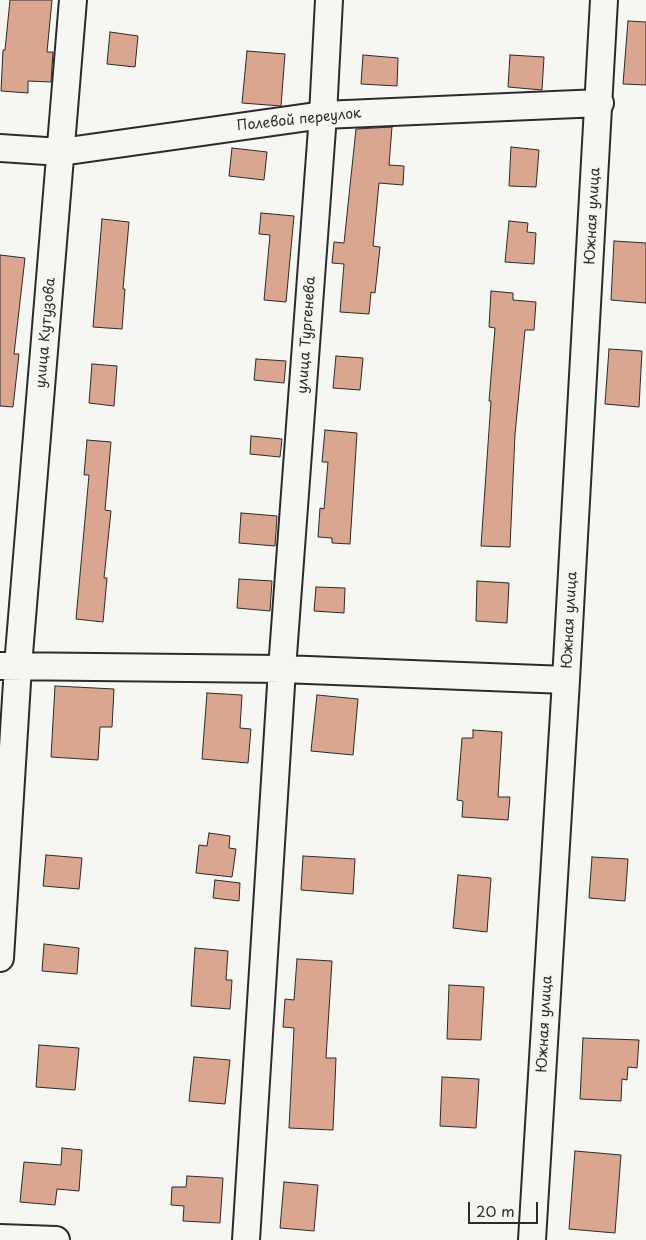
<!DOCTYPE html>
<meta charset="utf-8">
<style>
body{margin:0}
#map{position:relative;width:646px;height:1240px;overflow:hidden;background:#f6f6f2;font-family:"Playpen Sans",sans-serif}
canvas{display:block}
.scale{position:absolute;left:468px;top:1202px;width:70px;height:22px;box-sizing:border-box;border:2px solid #2b2b2b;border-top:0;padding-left:6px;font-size:15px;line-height:18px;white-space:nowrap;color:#2b2b2b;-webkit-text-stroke:4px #f6f6f2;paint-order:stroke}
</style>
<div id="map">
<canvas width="646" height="1240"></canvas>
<div class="scale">20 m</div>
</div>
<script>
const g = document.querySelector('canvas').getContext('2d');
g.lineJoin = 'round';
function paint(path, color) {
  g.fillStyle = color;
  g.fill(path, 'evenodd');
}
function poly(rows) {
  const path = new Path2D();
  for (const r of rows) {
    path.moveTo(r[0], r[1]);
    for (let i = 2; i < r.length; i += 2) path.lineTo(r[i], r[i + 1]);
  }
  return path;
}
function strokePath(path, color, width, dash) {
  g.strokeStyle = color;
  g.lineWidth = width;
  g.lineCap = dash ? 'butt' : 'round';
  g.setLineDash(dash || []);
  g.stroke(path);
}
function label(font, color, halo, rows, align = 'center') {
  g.font = font + ' "Playpen Sans",sans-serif';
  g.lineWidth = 4;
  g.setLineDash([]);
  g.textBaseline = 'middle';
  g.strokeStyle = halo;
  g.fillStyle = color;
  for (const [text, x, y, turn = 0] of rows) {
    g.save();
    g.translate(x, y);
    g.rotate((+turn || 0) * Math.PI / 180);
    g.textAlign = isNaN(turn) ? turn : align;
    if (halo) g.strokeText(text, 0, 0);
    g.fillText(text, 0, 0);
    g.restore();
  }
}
const building = poly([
 [10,0,52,0,47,52,53,52,51,82,28,81,28,93,1,91,3,50,5,50,10,0],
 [628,21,646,22,646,85,623,84,628,21],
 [110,32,138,36,135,67,107,64,110,32],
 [247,51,285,54,281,106,242,103,247,51],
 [363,55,398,58,397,86,361,84,363,55],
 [510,55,544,57,542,90,508,87,510,55],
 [392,127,389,165,404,166,403,185,379,183,373,246,380,247,375,293,371,292,369,314,340,312,344,264,332,263,334,242,344,243,356,129,392,127],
 [511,147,539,150,536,187,509,186,511,147],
 [232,148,267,152,264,180,229,176,232,148],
 [261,213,294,216,286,302,264,300,270,235,259,234,261,213],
 [102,219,129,222,123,289,125,289,122,329,93,327,102,219],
 [509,221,528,223,527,232,536,233,534,264,505,262,509,221],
 [614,241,646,243,646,303,611,300,614,241],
 [0,255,25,258,14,354,19,354,13,407,0,406,0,255],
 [491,291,513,293,513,300,536,302,534,330,525,330,515,434,510,547,481,546,491,401,489,401,495,328,489,327,491,291],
 [609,349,642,351,639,407,605,404,609,349],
 [336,356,363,358,360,390,333,388,336,356],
 [256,359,286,361,284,383,254,380,256,359],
 [92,364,117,366,114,406,89,403,92,364],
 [325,430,357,433,350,544,332,543,332,538,318,537,320,508,324,509,328,462,322,462,325,430],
 [251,436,282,439,280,457,250,454,251,436],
 [87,440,111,442,105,510,111,511,104,578,107,578,103,622,76,619,89,475,84,475,87,440],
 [241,513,277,516,275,546,239,543,241,513],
 [239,579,272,581,270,611,237,608,239,579],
 [477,581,509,583,507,623,476,621,477,581],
 [316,587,345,588,344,613,314,611,316,587],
 [55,686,114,689,112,727,100,727,98,760,51,757,55,686],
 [207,693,242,695,240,728,251,729,248,763,202,759,207,693],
 [317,695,358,699,353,755,311,751,317,695],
 [473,730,502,732,498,797,510,797,508,820,462,817,463,801,457,800,462,738,473,738,473,730],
 [209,833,230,836,229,848,236,849,232,877,196,873,199,845,207,846,209,833],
 [46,855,82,858,79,889,43,886,46,855],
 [303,856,355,859,353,894,301,890,303,856],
 [592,857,628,859,625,901,589,898,592,857],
 [458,875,491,878,487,932,453,928,458,875],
 [215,880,240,883,239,901,213,898,215,880],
 [44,944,79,948,77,974,42,971,44,944],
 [195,948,228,951,226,980,232,980,230,1009,191,1006,195,948],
 [297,959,332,961,326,1058,336,1058,333,1130,289,1128,294,1028,283,1027,285,999,294,1000,297,959],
 [449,985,484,987,481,1040,447,1039,449,985],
 [583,1038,639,1040,637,1068,628,1067,627,1080,622,1079,621,1101,580,1099,583,1038],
 [39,1045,79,1048,75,1090,36,1087,39,1045],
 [194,1057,230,1060,225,1104,189,1101,194,1057],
 [442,1077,479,1079,476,1128,440,1126,442,1077],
 [62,1148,82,1150,79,1191,57,1189,55,1205,20,1202,24,1162,61,1165,62,1148],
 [575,1151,621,1155,615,1233,569,1229,575,1151],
 [187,1176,223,1178,220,1223,183,1221,184,1206,171,1205,172,1187,186,1187,187,1176],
 [284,1182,318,1185,314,1231,280,1228,284,1182]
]);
paint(building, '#daa68f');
strokePath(building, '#2b2b2b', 1);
const minor = poly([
 [0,148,61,152,323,115,600,103],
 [1,666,282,669,566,680],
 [0,958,18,666,73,0],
 [0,1238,56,1240],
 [246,1240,282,669,323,115,329,0],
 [532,1240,566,680,604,0]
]);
strokePath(minor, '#2b2b2b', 30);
strokePath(minor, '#f6f6f2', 26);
label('14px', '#2b2b2b', '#f6f6f2', [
 ["Полевой переулок",299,120,-6],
 ["Южная улица",593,216,-87],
 ["улица Кутузова",46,333,-85],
 ["улица Тургенева",307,335,-86],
 ["Южная улица",570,620,-87],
 ["Южная улица",545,1024,-87]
]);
</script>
